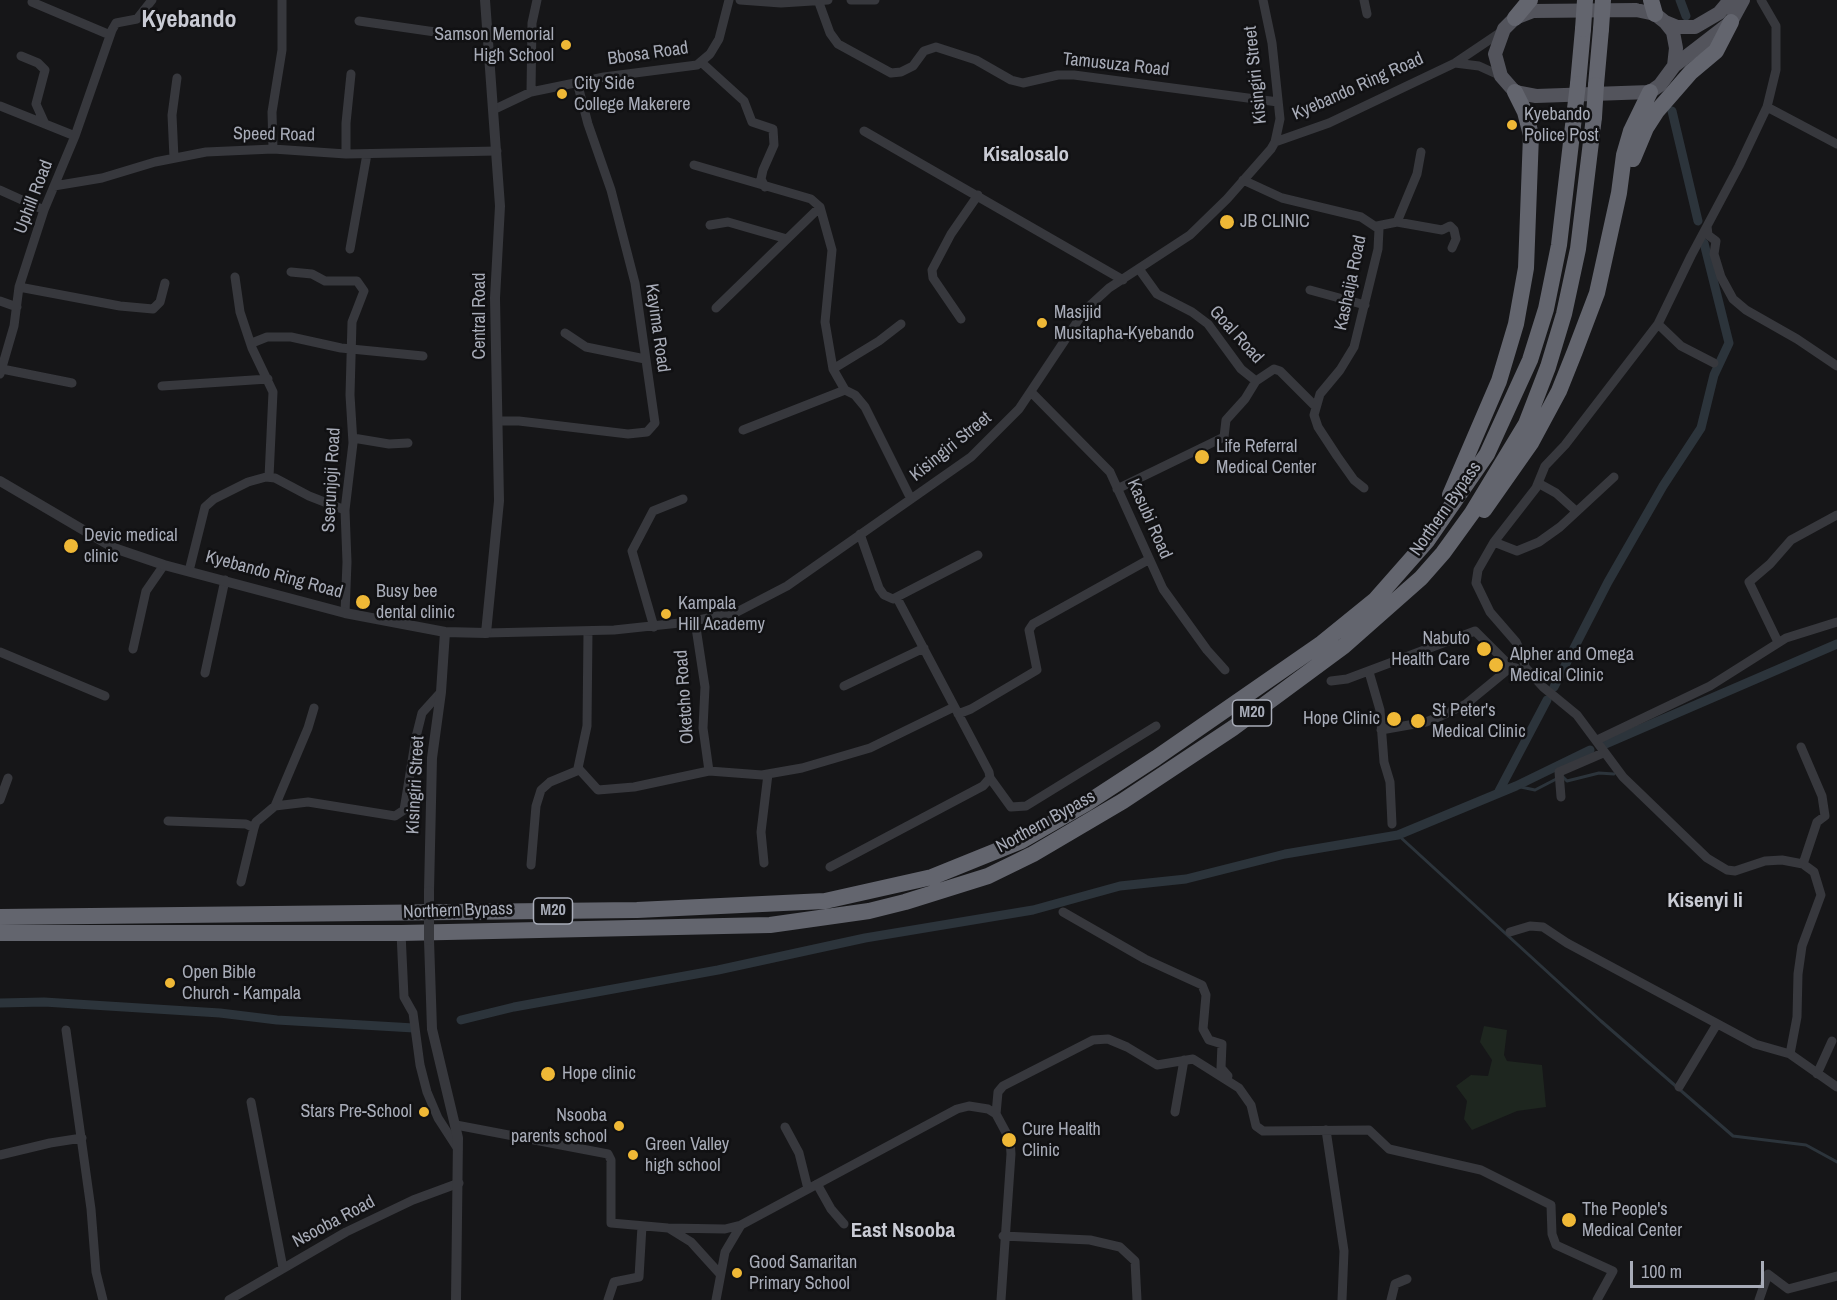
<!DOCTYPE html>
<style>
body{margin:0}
#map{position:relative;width:1837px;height:1300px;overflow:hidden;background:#161618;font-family:"Archivo Narrow",sans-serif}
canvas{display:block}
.scale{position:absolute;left:1630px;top:1261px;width:134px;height:27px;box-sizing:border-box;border:3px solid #a8acb8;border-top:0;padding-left:8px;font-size:18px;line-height:21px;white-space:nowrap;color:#a8acb8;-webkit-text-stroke:4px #111113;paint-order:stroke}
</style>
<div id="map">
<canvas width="1837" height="1300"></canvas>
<div class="scale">100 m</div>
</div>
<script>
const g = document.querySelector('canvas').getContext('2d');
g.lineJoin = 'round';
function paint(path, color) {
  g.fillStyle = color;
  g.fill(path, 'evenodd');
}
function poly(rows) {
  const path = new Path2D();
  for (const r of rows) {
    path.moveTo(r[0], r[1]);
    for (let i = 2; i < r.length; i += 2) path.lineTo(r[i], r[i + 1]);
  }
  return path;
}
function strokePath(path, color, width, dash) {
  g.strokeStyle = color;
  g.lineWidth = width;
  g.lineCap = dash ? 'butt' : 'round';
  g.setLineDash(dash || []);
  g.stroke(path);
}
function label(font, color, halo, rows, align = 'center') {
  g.font = font + ' "Archivo Narrow",sans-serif';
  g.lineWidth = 5;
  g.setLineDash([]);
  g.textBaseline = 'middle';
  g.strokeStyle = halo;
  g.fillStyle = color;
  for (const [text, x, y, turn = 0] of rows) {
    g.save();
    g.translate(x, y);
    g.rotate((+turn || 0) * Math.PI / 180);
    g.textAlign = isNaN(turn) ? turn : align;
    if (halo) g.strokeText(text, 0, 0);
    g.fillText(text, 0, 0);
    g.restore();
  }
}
paint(poly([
 [1484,1026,1507,1030,1504,1055,1507,1061,1542,1065,1546,1107,1517,1111,1472,1130,1464,1119,1467,1101,1456,1086,1471,1075,1488,1076,1492,1060,1480,1042]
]), '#1e261f');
strokePath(poly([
 [1516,786,1535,790,1562,776,1567,781,1599,773,1614,774],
 [1398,835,1601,1021,1733,1136,1806,1145,1837,1162]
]), '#2c343b', 3);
strokePath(poly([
 [1680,0,1686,16],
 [1672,111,1698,221],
 [1554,687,1608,582,1663,486,1701,428,1714,375,1729,343,1704,243],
 [1603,745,1837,644],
 [1499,791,1547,700],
 [0,1003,44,1002,220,1013,277,1020,414,1028],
 [461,1020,514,1007,718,970,865,938,1033,910,1120,886,1186,879,1285,854,1398,835,1516,786,1590,750]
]), '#2c343b', 9);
strokePath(poly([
 [740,0,781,3,828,0],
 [818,0,830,33,838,44,891,73,901,72,913,66,924,51,936,47,976,60,1011,80,1023,83,1058,75,1074,75,1278,102],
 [851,0,875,0],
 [1364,0,1367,14],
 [1761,0,1776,26,1776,70,1767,107,1739,166,1691,256,1658,324,1565,445,1545,466,1536,488,1494,542,1478,570,1476,583,1490,612,1516,642,1523,657,1525,667,1543,687,1577,715,1623,777,1707,858,1727,870,1735,871,1765,861,1782,860,1803,864,1814,872,1821,895,1802,946,1798,974,1797,1017,1790,1054],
 [32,2,110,35],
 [359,21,456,35,489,35],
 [21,56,38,63,45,70,36,104,45,124],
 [701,62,744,101,752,122,773,129,774,145,763,170,761,179,765,187],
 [1455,63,1479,66,1501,76],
 [531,92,532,23,537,0],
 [0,106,75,136],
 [1767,107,1837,144],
 [493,110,531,92,604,77,697,65,710,54,719,39,729,0],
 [864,131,1123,280],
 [1275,142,1329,123,1455,63,1504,30],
 [273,149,272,112,282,50,282,0],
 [346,154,346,123,351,74],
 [174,158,172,115,177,78],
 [694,165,811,199,820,207,832,250,825,322,833,369,845,390,855,395,865,407,911,499],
 [1243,180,1282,198,1361,217,1379,229,1378,249,1354,347,1340,370,1320,394,1314,415,1318,427,1337,456,1354,480,1364,488],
 [54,186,102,178,155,162,206,152,273,149,346,154,497,151],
 [0,190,44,210],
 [1397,222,1417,174,1421,152],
 [710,225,728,222,787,239],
 [1377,226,1397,222,1442,230,1450,226,1454,230,1456,239,1452,248],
 [1707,226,1708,235,1716,241,1714,254,1721,277,1733,299,1746,310,1797,339,1837,366],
 [350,249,367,154],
 [1139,269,1157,294,1192,312,1208,324,1241,369,1256,381],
 [291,272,312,274,325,281,357,281,364,291,352,322,350,395,353,443,345,510,347,562,345,613],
 [235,277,240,312,252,348,273,392,269,477],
 [19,287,120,306,153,309,160,302,165,283],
 [1310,290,1365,305],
 [0,301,17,307],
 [716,308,820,207],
 [961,319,933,278,932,270,951,234,978,195],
 [1658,324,1681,346,1714,363],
 [565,333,586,347,645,359],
 [252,343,267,337,291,337,341,348,423,356],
 [2,369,72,383],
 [833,369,879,341,901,324],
 [0,374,14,326,19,287,44,210,75,136,112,30,116,23,137,19,152,0],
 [162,386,268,379],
 [1031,392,1110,472,1163,589,1207,650,1225,670],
 [498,421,519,421,628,434,647,432,655,423,635,283,611,190,588,124,577,82],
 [743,430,845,390],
 [353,438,389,444,408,443],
 [1538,483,1556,493,1576,511],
 [1117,489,1224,437,1226,420,1245,399,1256,381,1274,369,1280,371,1315,406],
 [860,534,879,588,884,595,893,599,978,555],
 [1494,542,1517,551,1539,542,1560,527,1614,477],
 [189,571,205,507,214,499,248,482,266,477,275,478,309,496,345,510],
 [695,621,705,687,703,728,709,771],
 [654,627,632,551,653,511,683,499],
 [588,631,587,726,578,768,598,790,634,787,709,771,762,775,802,768,870,748,954,707],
 [486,633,614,630,689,622,737,612,787,586,971,457,1019,409,1085,310,1109,288,1190,235,1227,199,1271,149,1275,142,1280,119,1272,43,1263,0],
 [1778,642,1749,582,1770,564,1791,540,1837,515],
 [133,649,146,591,164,565],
 [0,652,105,696],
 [1369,672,1380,710,1384,762,1390,782,1392,824],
 [205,673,225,580],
 [1331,681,1347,679,1475,631,1511,667],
 [844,686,924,648],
 [958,714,971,709,1037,670,1029,630,1033,624,1148,560],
 [1381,730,1426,722,1441,716,1466,704,1511,667,1516,668],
 [1597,740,1710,686,1786,638,1837,622],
 [1801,747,1822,796,1825,816,1817,822,1803,864],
 [990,778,1011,807,1026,806,1156,726],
 [1561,797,1559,772,1603,753],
 [0,800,8,778],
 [275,806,308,728,314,708],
 [168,821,246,824,254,828],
 [764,863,761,832,768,774],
 [531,865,536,806,541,790,550,782,579,770],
 [830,867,983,786,990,778,989,772,897,598],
 [241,882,254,828,256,822,275,806,308,802,395,816,404,810,416,737,422,713,441,692],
 [1063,912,1145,959,1202,985,1206,995,1203,1029,1209,1040,1222,1044,1221,1068,1228,1076],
 [1510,932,1530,926,1543,927,1567,943,1755,1044,1790,1054],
 [401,933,404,997,413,1013,420,1065,427,1092,438,1118,458,1149],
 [66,1030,91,1209,96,1272,103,1300],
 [1790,1054,1837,1087],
 [1817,1074,1832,1041],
 [1679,1087,1717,1024],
 [251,1102,283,1268],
 [1175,1112,1184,1060],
 [996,1114,998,1092,1003,1086,1093,1040,1108,1039,1127,1047,1157,1065,1193,1059,1239,1088,1251,1105,1256,1126,1263,1131,1369,1130,1389,1149,1481,1170,1551,1205,1552,1234,1556,1245,1613,1271,1597,1300],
 [456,1125,608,1154,611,1160,611,1223,668,1228,725,1229,741,1225],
 [785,1127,799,1153,808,1189],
 [1326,1130,1344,1251,1342,1300],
 [0,1155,50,1143,82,1138],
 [817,1184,831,1209,844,1224],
 [670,1229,691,1242,720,1274],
 [1003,1236,1090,1240,1120,1247,1135,1261,1137,1300],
 [229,1300,346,1232,413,1200,459,1183],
 [608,1300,614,1282,639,1277,642,1226],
 [716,1300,725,1252,741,1225,957,1109,969,1106,988,1109,996,1114,1010,1140,1011,1154,1001,1300],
 [1391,1300,1395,1284,1407,1279],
 [1759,1300,1768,1274,1788,1289,1837,1276]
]), '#37383d', 9);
strokePath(poly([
 [0,481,114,548,164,565,345,613,445,632,486,633,499,501,495,298,500,206,485,0],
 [429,891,432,758,441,692,445,632],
 [429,940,432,1029,458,1138,456,1300]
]), '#37383d', 10);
strokePath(poly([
 [1636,10,1655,14,1665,22,1673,32,1676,48,1674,66,1660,85,1650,92,1536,96,1515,92,1501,76,1495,54,1504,29,1515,18,1533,11,1636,10],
 [1665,22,1677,27,1695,27,1719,13,1730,0],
 [1674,66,1731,22,1743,0]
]), '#53545c', 14);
strokePath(poly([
 [1651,0,1655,14],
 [1515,18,1530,0],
 [1578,84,1583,29],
 [1596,85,1601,29],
 [1633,159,1646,128,1657,111,1691,72,1716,51,1731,22],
 [1450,495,1499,381,1516,324,1526,268,1531,135,1525,112,1515,92],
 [1484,510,1531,443,1559,391,1575,351,1597,293,1619,193,1624,155,1631,131,1650,92],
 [0,917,637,910,825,901,932,877,1021,841,1087,803,1156,758,1322,643,1375,600,1427,541,1487,454,1530,360,1546,309,1559,245,1574,117],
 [0,933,401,933,770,925,869,911,905,902,988,876,1033,854,1123,801,1233,728,1344,646,1421,578,1443,553,1472,513,1526,424,1548,367,1564,314,1578,249,1594,117]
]), '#63656e', 16);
strokePath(poly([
 [429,891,429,940]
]), '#37383d', 10);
strokePath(poly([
 [1583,29,1585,0],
 [1601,29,1603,0],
 [1574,117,1578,84],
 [1594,117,1596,85]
]), '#63656e', 16);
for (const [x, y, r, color] of [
 [566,45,6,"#efb836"],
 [562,94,6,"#efb836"],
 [1512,125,6,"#efb836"],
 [1227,222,8,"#efb836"],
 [1042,323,6,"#efb836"],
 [1202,457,8,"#efb836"],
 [71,546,8,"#efb836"],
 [363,602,8,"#efb836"],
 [666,614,6,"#efb836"],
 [1484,649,8,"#efb836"],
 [1496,665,8,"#efb836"],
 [1394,719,8,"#efb836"],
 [1418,721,8,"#efb836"],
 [170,983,6,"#efb836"],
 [548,1074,8,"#efb836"],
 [424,1112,6,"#efb836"],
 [619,1126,6,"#efb836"],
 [1009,1140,8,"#efb836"],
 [633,1155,6,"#efb836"],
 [1569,1220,8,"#efb836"],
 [737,1273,6,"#efb836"]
]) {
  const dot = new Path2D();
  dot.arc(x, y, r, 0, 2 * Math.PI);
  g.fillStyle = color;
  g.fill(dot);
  strokePath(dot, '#111113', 2);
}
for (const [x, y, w] of [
 [1252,713,39],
 [553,911,39]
]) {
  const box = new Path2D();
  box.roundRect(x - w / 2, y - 13, w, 26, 4.5);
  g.fillStyle = '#111113';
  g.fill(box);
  strokePath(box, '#a8acb8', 1.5);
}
label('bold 16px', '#a8acb8', null, [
 ["M20",1252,713],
 ["M20",553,911]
]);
label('18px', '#a8acb8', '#111113', [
 ["Samson Memorial",554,35,"right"],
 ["High School",554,56,"right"],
 ["City Side",574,84],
 ["College Makerere",574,105],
 ["Kyebando",1524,115],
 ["Police Post",1524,136],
 ["JB CLINIC",1240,222],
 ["Masijid",1054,313],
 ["Musitapha-Kyebando",1054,334],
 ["Life Referral",1216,447],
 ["Medical Center",1216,468],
 ["Devic medical",84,536],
 ["clinic",84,557],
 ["Busy bee",376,592],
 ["dental clinic",376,613],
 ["Kampala",678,604],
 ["Hill Academy",678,625],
 ["Nabuto",1470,639,"right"],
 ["Health Care",1470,660,"right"],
 ["Alpher and Omega",1510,655],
 ["Medical Clinic",1510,676],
 ["St Peter's",1432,711],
 ["Medical Clinic",1432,732],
 ["Hope Clinic",1380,719,"right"],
 ["Open Bible",182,973],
 ["Church - Kampala",182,994],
 ["Hope clinic",562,1074],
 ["Stars Pre-School",412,1112,"right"],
 ["Nsooba",607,1116,"right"],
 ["parents school",607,1137,"right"],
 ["Cure Health",1022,1130],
 ["Clinic",1022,1151],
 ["Green Valley",645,1145],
 ["high school",645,1166],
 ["The People's",1582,1210],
 ["Medical Center",1582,1231],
 ["Good Samaritan",749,1263],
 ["Primary School",749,1284]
], 'left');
label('18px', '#a8acb8', '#111113', [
 ["Bbosa Road",648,54,-8],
 ["Tamusuza Road",1116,65,6],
 ["Kisingiri Street",1256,75,-96],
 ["Kyebando Ring Road",1358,87,-24],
 ["Speed Road",274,135,1],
 ["Uphill Road",34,197,-69],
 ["Kashaija Road",1351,283,-78],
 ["Central Road",480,316,-90],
 ["Kayima Road",657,328,82],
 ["Goal Road",1236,335,48],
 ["Kisingiri Street",951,447,-39],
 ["Sserunjoji Road",332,480,-87],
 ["Northern Bypass",1446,509,-55],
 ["Kasubi Road",1149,519,66],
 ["Kyebando Ring Road",274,575,15],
 ["Oketcho Road",685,697,-94],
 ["Kisingiri Street",416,785,-87],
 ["Northern Bypass",1046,822,-29],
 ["Northern Bypass",458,911,-2],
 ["Nsooba Road",334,1222,-28]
]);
label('bold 21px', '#c9cbd4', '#111113', [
 ["Kisalosalo",1026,155],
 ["Kisenyi Ii",1705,901],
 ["East Nsooba",903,1231]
]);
label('bold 24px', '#c9cbd4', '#111113', [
 ["Kyebando",189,21]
]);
</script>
